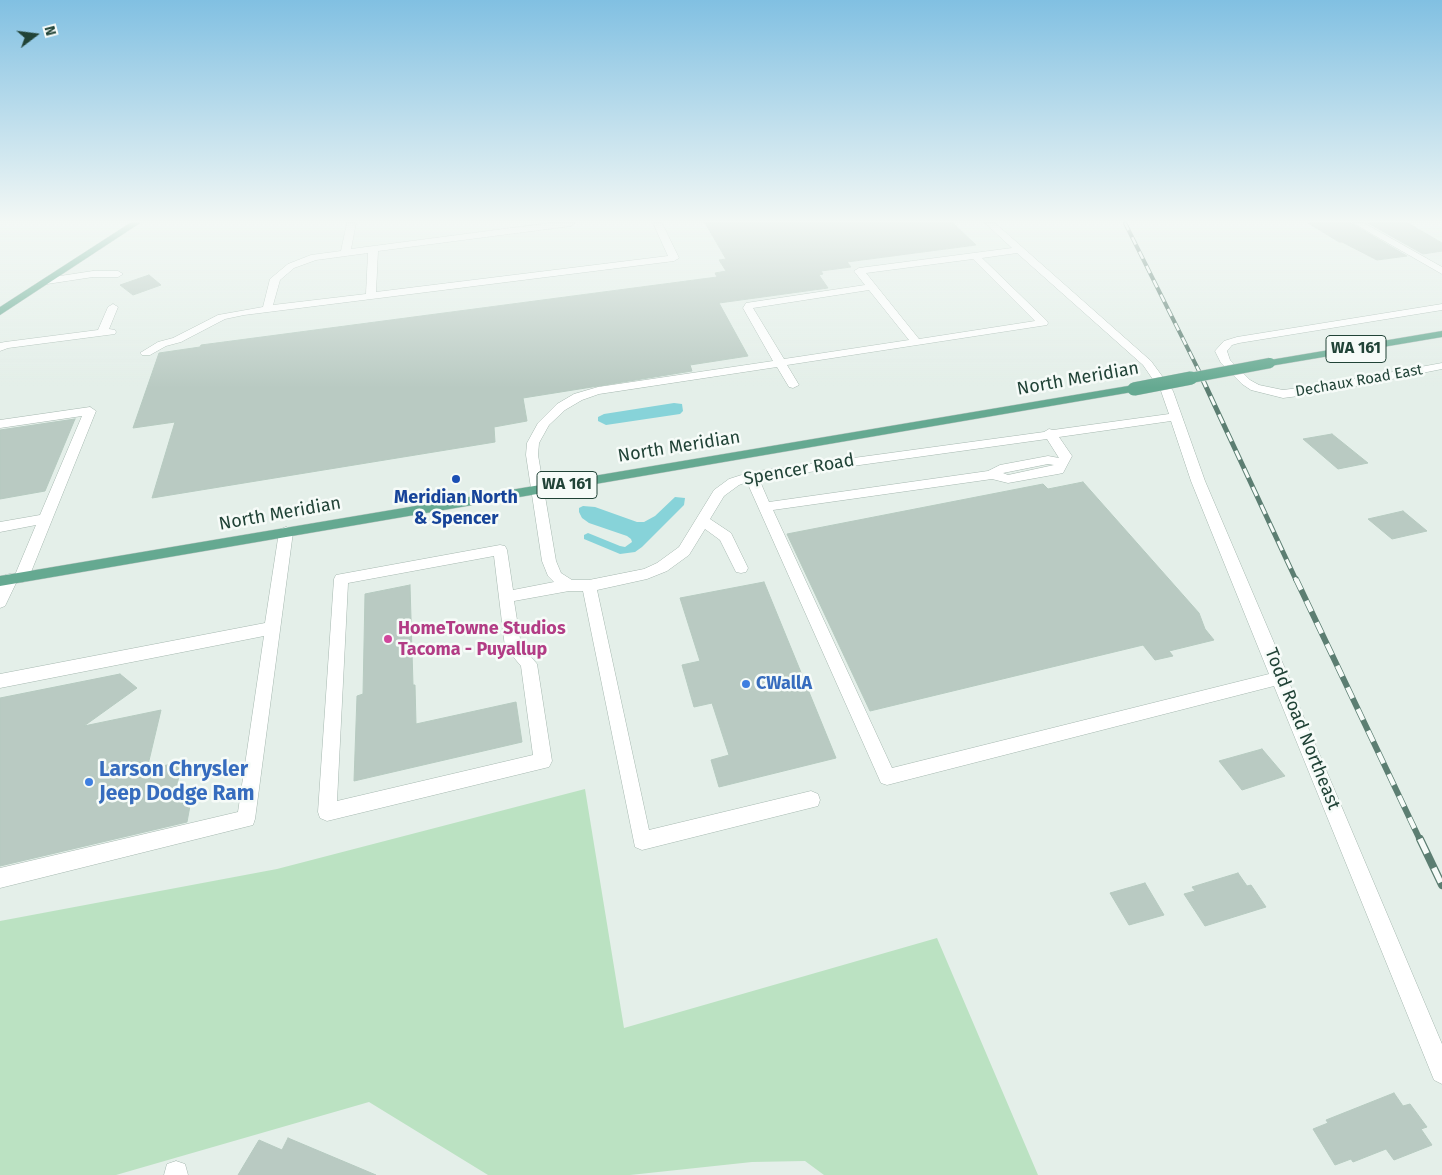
<!DOCTYPE html>
<style>
body{margin:0}
#map{position:relative;width:1442px;height:1175px;overflow:hidden;background:#e4efe9;font-family:"Fira Sans",sans-serif}
canvas{display:block}
.north{position:absolute;left:10px;top:10px;width:50px;height:50px;-webkit-text-stroke:4px #f6fbf8;paint-order:stroke;rotate:75deg;font-size:14px;font-weight:700;line-height:20px;text-align:center;color:#214337}
.north::after{content:'';display:block;margin:auto;width:18px;height:22px;background:#214337;clip-path:polygon(50% 0,100% 100%,50% 72%,0 100%)}
</style>
<div id="map">
<canvas width="1442" height="1175"></canvas>
<div class="north">N</div>
</div>
<script>
const g = document.querySelector('canvas').getContext('2d');
g.lineJoin = 'round';
function paint(path, color) {
  g.fillStyle = color;
  g.fill(path, 'evenodd');
}
function poly(rows) {
  const path = new Path2D();
  for (const r of rows) {
    path.moveTo(r[0], r[1]);
    for (let i = 2; i < r.length; i += 2) path.lineTo(r[i], r[i + 1]);
  }
  return path;
}
function strokePath(path, color, width, dash) {
  g.strokeStyle = color;
  g.lineWidth = width;
  g.lineCap = dash ? 'butt' : 'round';
  g.setLineDash(dash || []);
  g.stroke(path);
}
function label(font, color, halo, rows, align = 'center') {
  g.font = font + ' "Fira Sans",sans-serif';
  g.lineWidth = 5;
  g.setLineDash([]);
  g.textBaseline = 'middle';
  g.strokeStyle = halo;
  g.fillStyle = color;
  for (const [text, x, y, turn = 0] of rows) {
    g.save();
    g.translate(x, y);
    g.rotate((+turn || 0) * Math.PI / 180);
    g.textAlign = isNaN(turn) ? turn : align;
    if (halo) g.strokeText(text, 0, 0);
    g.fillText(text, 0, 0);
    g.restore();
  }
}
paint(poly([
 [585,789,624,1028,937,938,1038,1175,824,1175,805,1161,752,1162,630,1175,488,1175,369,1102,116,1175,0,1175,0,921,277,869]
]), '#bbe2c2');
paint(poly([
 [674,403,682,404,683,411,680,414,606,425,598,421,598,417,604,414],
 [675,497,685,498,684,505,642,547,635,552,620,554,584,539,584,535,588,533,620,546,625,547,632,542,631,539,627,536,589,523,582,518,579,512,579,508,583,506,595,507,637,522,644,522,655,516]
]), '#87d3d9');
const building = poly([
 [705,223,953,223,976,245,847,262,851,267,821,271,823,274,819,275,828,288,719,303,748,356,690,365,692,371,523,398,527,421,494,427,495,442,152,498,175,422,133,428,159,353,200,347,201,345,717,277,715,273,726,271,719,260,726,259,705,223],
 [1308,223,1351,223,1407,256,1377,260,1342,242,1339,242,1308,223],
 [1368,223,1408,223,1442,243,1442,251,1423,254,1368,223],
 [149,275,161,285,133,295,120,285,149,275],
 [75,419,45,491,0,499,0,430,75,419],
 [1332,434,1368,463,1338,469,1303,439,1332,434],
 [1083,482,1199,613,1205,629,1214,640,1169,651,1173,656,1155,660,1143,645,870,711,787,534,1043,484,1048,489,1083,482],
 [1403,511,1427,531,1392,539,1368,519,1403,511],
 [764,582,836,758,719,787,711,760,729,755,712,703,694,707,682,665,700,661,680,598,764,582],
 [410,585,413,685,415,685,416,724,516,702,522,742,354,781,357,696,363,694,365,594,410,585],
 [120,674,137,688,84,726,161,710,147,769,182,762,174,799,192,795,187,822,0,866,0,698,120,674],
 [1262,749,1285,776,1242,790,1219,761,1262,749],
 [1238,873,1247,886,1251,885,1266,907,1205,926,1184,894,1195,891,1192,887,1238,873],
 [1145,883,1164,915,1129,925,1110,893,1145,883],
 [1394,1093,1403,1106,1410,1104,1427,1127,1421,1129,1432,1145,1394,1160,1386,1149,1353,1162,1351,1159,1335,1165,1313,1129,1328,1123,1326,1120,1394,1093],
 [288,1138,376,1175,238,1175,259,1140,282,1150,288,1138]
]);
paint(building, '#b9cac2');
strokePath(building, '#b6cac0', 1);
const minor = poly([
 [347,223,356,223,351,249,549,223,575,223,571,226,378,251,376,292,668,256,653,223,662,223,679,258,674,261,244,315,225,319,181,342,166,346,150,355,142,355,140,353,158,342,173,338,218,315,263,307,270,279,288,264,311,255,341,251,347,223],
 [368,253,366,294,273,305,280,280,294,268,316,260,368,253],
 [985,223,995,223,1151,361,1173,391,1205,481,1289,678,1288,680,1442,1044,1442,1084,1434,1080,1274,686,887,785,881,783,747,482,739,485,724,496,710,519,731,533,748,568,746,572,741,573,736,572,720,540,705,529,689,555,667,571,647,579,597,590,649,830,811,791,818,794,820,800,818,806,642,850,635,847,583,591,569,591,514,601,521,645,537,664,552,761,549,767,327,821,320,818,318,812,334,579,336,575,500,545,505,546,507,550,513,590,554,582,548,576,542,561,526,455,527,443,538,423,557,404,574,394,598,387,773,361,743,308,746,303,865,285,854,271,859,268,1012,248,985,223],
 [1017,253,1143,365,1161,391,1169,414,1053,430,1049,429,1044,432,751,472,729,479,714,490,679,547,657,563,644,569,589,580,572,580,561,573,556,561,538,455,539,443,549,425,565,410,582,400,599,394,777,367,789,387,793,388,799,385,787,365,1047,325,1048,323,1047,321,982,258,1017,253],
 [973,259,1035,321,919,339,866,273,973,259],
 [869,290,909,340,784,359,753,308,869,290],
 [1171,421,1191,481,1269,674,892,768,773,510,992,479,1008,483,1058,474,1063,473,1072,456,1059,437,1171,421],
 [1047,439,1059,458,1048,456,1000,465,988,471,769,502,759,479,1047,439],
 [1048,464,1054,465,1008,475,1003,473,1048,464],
 [494,556,505,647,521,666,533,755,337,801,348,583,494,556],
 [1353,223,1364,223,1442,267,1442,274,1353,223],
 [93,271,118,271,123,274,118,277,93,277,47,284,42,281,47,278,93,271],
 [113,304,118,307,109,329,115,330,116,332,115,334,8,348,0,351,0,343,5,342,98,330,108,307,113,304],
 [1442,304,1442,310,1239,343,1232,345,1227,351,1230,360,1250,380,1259,385,1283,390,1322,385,1442,363,1442,369,1322,393,1283,398,1251,390,1242,384,1221,363,1215,351,1224,341,1237,337,1442,304],
 [90,407,96,411,29,577,27,581,22,582,17,581,5,606,0,608,0,585,5,575,10,574,15,575,36,525,0,532,0,522,40,515,82,416,0,428,0,420,90,407],
 [286,527,291,529,293,532,255,819,253,825,0,888,0,868,238,812,264,636,0,688,0,674,265,623,279,532,281,529,286,527],
 [176,1161,185,1164,188,1175,164,1175,167,1164,176,1161]
]);
const major = poly([
 [130,223,140,223,0,315,0,307,130,223],
 [1442,331,1442,337,1270,366,1264,363,1270,360,1442,331],
 [1134,385,1138,387,1140,389,1138,391,0,586,0,576,1134,385]
]);
strokePath(minor, '#a6b8b0', 1);
strokePath(major, '#c1cac7', 1);
paint(minor, '#fff');
paint(major, '#65a991');
const railFar3 = poly([
 [1125,223,1203,379]
]);
const railFar2 = poly([
 [1202,378,1296,580]
]);
const railFar1 = poly([
 [1296,579,1420,840]
]);
const rail = poly([
 [1420,839,1442,885]
]);
strokePath(railFar3, '#5c7e72', 4);
strokePath(railFar2, '#5c7e72', 5);
strokePath(railFar1, '#5c7e72', 6);
strokePath(rail, '#5c7e72', 8);
strokePath(railFar3, '#f6fbf8', 2.5, [8]);
strokePath(railFar2, '#f6fbf8', 3, [10]);
strokePath(railFar1, '#f6fbf8', 4.5, [12]);
strokePath(rail, '#f6fbf8', 5.5, [16]);
const majorBridgeFar1 = poly([
 [1185,379,1270,363]
]);
const majorBridge = poly([
 [1134,389,1191,378]
]);
strokePath(majorBridgeFar1, '#c1cac7', 11, []);
strokePath(majorBridge, '#c1cac7', 14, []);
strokePath(majorBridgeFar1, '#65a991', 10);
strokePath(majorBridge, '#65a991', 13);
const sky = g.createLinearGradient(0, 0, 0, 388);
sky.addColorStop(0, '#81c0e2');
sky.addColorStop(0.57, '#f3f8f5');
sky.addColorStop(1, '#f3f8f500');
g.fillStyle = sky;
g.fillRect(0, 0, 1442, 388);
for (const [x, y, r, color] of [
 [456,479,5,"#1a4fb4"],
 [388,639,5,"#d1479c"],
 [746,684,5,"#3f7fe0"],
 [89,782,5,"#3f7fe0"]
]) {
  const dot = new Path2D();
  dot.arc(x, y, r, 0, 2 * Math.PI);
  g.fillStyle = color;
  g.fill(dot);
  strokePath(dot, '#f6fbf8', 2);
}
label('15px', '#214337', '#f6fbf8', [
 ["Dechaux Road East",1359,381,-10]
]);
for (const [x, y, w] of [
 [1356,349,60],
 [567,485,60]
]) {
  const box = new Path2D();
  box.roundRect(x - w / 2, y - 13.5, w, 27, 4);
  g.fillStyle = '#f6fbf8';
  g.fill(box);
  strokePath(box, '#214337', 1);
}
label('bold 16px', '#214337', null, [
 ["WA 161",1356,349],
 ["WA 161",567,485]
]);
label('18px', '#214337', '#f6fbf8', [
 ["North Meridian",1078,379,-10],
 ["North Meridian",679,447,-9],
 ["Spencer Road",799,470,-10],
 ["North Meridian",280,514,-10],
 ["Todd Road Northeast",1302,729,68]
]);
label('bold 18px', '#164399', '#f6fbf8', [
 ["Meridian North",456,498],
 ["& Spencer",456,519]
]);
label('bold 18px', '#b23c85', '#f6fbf8', [
 ["HomeTowne Studios",398,629],
 ["Tacoma - Puyallup",398,650]
], 'left');
label('bold 18px', '#366cbe', '#f6fbf8', [
 ["CWallA",756,684]
], 'left');
label('bold 21px', '#366cbe', '#f6fbf8', [
 ["Larson Chrysler",99,770],
 ["Jeep Dodge Ram",99,794]
], 'left');
</script>
